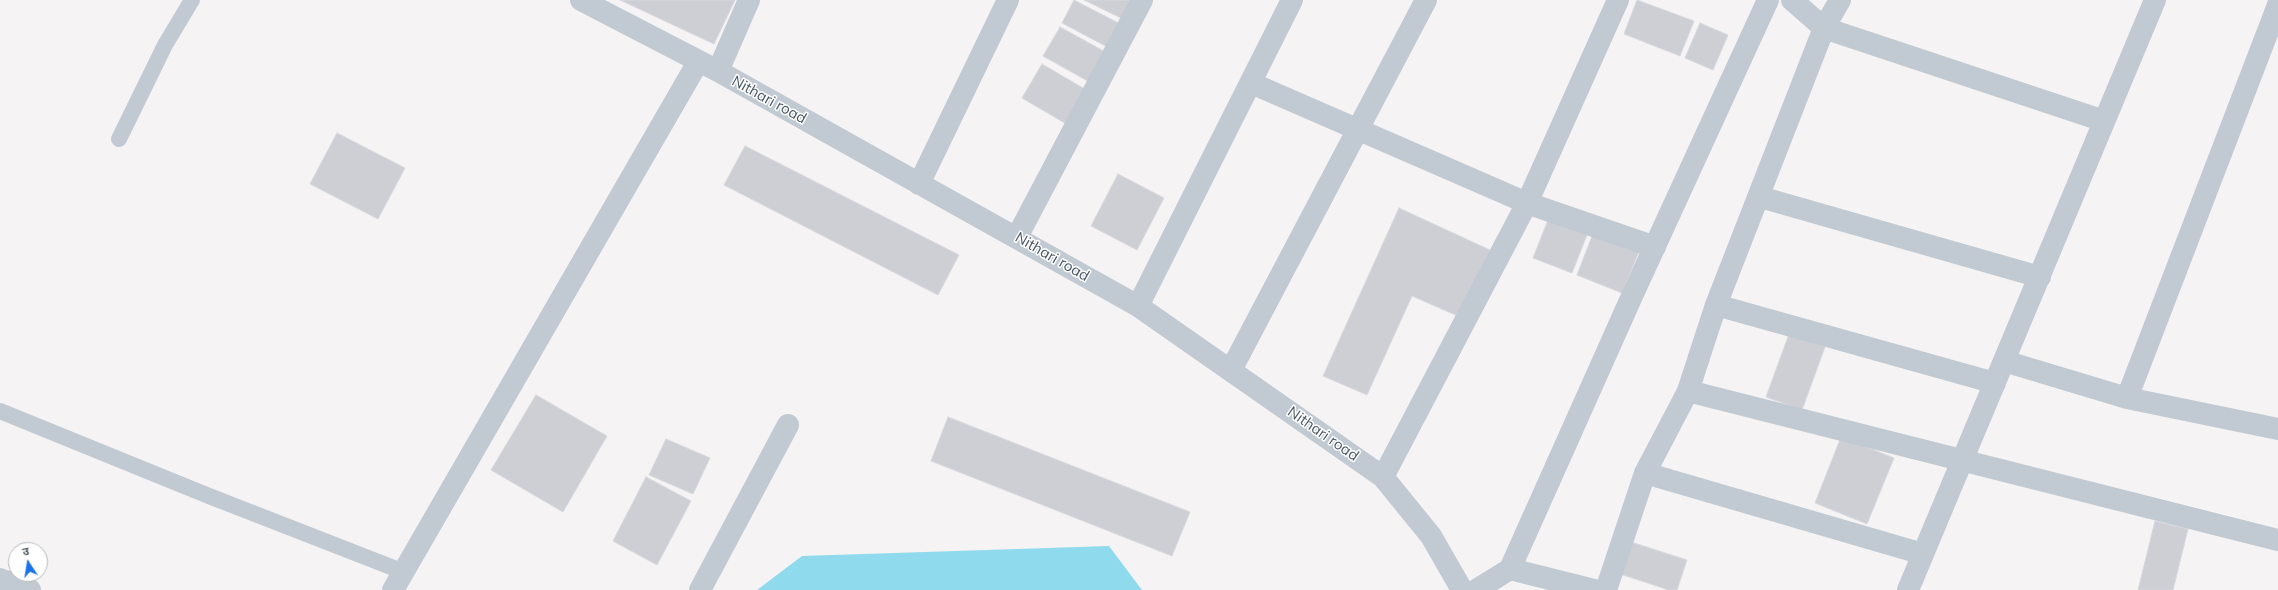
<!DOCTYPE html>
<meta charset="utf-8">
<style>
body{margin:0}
#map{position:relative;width:2278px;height:590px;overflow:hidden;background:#f5f3f3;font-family:Mulish,"Noto Sans Devanagari",sans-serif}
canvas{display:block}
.north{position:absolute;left:8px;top:542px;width:40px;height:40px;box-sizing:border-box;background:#fff;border:1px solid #b7bbc0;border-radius:50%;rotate:348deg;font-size:11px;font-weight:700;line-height:16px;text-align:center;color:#4a5661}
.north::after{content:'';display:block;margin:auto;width:14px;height:18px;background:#1a73e8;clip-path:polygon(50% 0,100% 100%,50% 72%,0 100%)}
</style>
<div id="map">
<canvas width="2278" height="590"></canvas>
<div class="north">उ</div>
</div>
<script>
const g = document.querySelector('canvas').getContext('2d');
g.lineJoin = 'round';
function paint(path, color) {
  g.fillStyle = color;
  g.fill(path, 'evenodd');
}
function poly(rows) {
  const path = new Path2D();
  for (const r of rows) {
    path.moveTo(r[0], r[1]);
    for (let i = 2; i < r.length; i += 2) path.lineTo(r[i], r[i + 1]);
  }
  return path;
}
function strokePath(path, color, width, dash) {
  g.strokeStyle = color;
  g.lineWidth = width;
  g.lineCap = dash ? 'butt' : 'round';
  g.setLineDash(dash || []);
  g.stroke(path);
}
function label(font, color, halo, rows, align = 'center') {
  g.font = font + ' Mulish,sans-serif';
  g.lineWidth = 3;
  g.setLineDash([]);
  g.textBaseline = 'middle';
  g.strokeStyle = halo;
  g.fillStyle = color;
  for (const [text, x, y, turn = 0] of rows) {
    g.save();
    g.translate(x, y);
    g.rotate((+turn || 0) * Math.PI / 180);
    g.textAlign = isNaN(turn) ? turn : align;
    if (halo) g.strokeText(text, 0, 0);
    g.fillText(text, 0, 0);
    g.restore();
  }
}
paint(poly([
 [1109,546,1142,590,757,590,802,556]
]), '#90daee');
const building = poly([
 [620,0,735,0,714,44,620,0],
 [1074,0,1126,27,1113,50,1062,23,1074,0],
 [1084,0,1131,0,1125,20,1084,0],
 [1637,0,1694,21,1680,56,1624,34,1637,0],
 [1700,23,1728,35,1713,70,1685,58,1700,23],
 [1060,27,1109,54,1093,84,1043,56,1060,27],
 [1042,64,1088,91,1068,125,1022,98,1042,64],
 [337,133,405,168,378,219,310,184,337,133],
 [745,146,959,255,938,295,724,185,745,146],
 [1118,174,1164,198,1137,250,1091,226,1118,174],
 [1399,208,1490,250,1460,317,1412,296,1367,395,1323,376,1399,208],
 [1550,215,1589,230,1572,273,1533,258,1550,215],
 [1594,231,1640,249,1622,293,1577,275,1594,231],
 [1789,334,1825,347,1802,410,1766,397,1789,334],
 [536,395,607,436,563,512,491,470,536,395],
 [948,417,1190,512,1172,556,931,461,948,417],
 [1841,437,1894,458,1867,524,1815,503,1841,437],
 [666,439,710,458,693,494,649,475,666,439],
 [646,477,691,501,657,565,613,541,646,477],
 [2155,521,2188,529,2173,590,2138,590,2155,521],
 [1628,541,1687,560,1677,590,1669,590,1617,573,1628,541]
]);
paint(building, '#cdcfd5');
strokePath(building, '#d7d9de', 1);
strokePath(poly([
 [119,139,165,45,192,0],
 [0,411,209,496,404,572]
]), '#c1cad2', 16);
strokePath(poly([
 [581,0,718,71,1138,306,1383,477,1431,536,1462,590],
 [1792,0,1824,28,2104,121],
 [718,71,749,0],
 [1251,83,1527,203,1655,247],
 [919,184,1008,0],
 [1760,197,2040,277],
 [1017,237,1142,0],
 [1716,305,1995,383],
 [1138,306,1292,0],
 [2004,361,2127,398,2278,429],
 [1231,370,1426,0],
 [1688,391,2278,540],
 [2127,398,2278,5],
 [1645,473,1923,554],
 [1383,477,1527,203,1618,0],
 [1510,569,1632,296,1768,0],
 [0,579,30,590],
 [393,590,698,62],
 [700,590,788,425],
 [1476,590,1510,569,1594,590],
 [1606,590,1645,473,1688,391,1716,305,1824,28,1840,0],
 [1908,590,2155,0]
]), '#c1cad2', 22);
label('15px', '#4a5661', '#fff', [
 ["Nithari road",769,100,29],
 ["Nithari road",1052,257,30],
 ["Nithari road",1323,434,35]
]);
</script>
